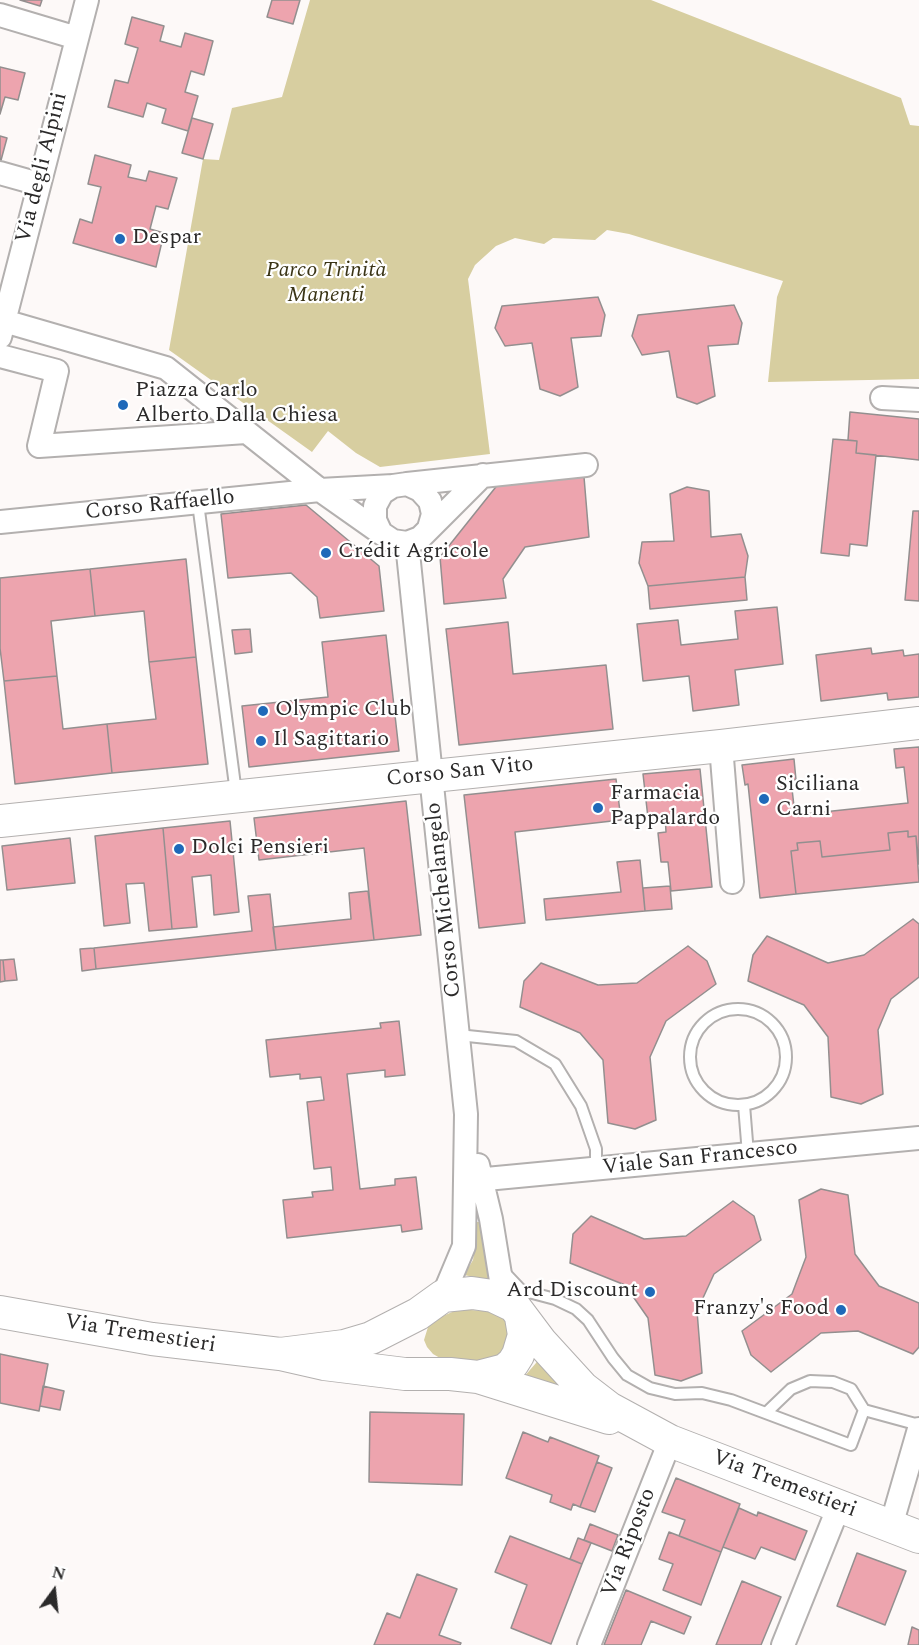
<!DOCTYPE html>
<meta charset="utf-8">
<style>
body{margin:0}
#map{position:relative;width:919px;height:1645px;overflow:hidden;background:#fdf9f8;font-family:Spectral,serif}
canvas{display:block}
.north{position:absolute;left:24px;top:1561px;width:60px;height:60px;-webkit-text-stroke:4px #fff;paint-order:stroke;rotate:15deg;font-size:16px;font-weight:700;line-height:24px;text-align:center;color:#2b2a2a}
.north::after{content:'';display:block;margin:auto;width:21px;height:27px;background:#2b2a2a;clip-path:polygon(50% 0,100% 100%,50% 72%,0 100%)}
</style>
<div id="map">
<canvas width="919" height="1645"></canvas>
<div class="north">N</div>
</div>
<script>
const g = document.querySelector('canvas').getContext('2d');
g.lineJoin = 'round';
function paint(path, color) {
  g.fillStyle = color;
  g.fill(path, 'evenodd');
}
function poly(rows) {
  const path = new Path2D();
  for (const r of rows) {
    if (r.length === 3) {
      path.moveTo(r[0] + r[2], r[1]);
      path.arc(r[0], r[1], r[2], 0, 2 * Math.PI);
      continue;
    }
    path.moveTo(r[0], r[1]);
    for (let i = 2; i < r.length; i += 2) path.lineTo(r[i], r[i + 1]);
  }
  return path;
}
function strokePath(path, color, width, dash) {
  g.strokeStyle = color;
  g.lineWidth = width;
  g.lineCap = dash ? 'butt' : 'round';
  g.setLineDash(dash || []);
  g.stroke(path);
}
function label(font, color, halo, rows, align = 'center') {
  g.font = font + ' Spectral,serif';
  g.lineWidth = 4.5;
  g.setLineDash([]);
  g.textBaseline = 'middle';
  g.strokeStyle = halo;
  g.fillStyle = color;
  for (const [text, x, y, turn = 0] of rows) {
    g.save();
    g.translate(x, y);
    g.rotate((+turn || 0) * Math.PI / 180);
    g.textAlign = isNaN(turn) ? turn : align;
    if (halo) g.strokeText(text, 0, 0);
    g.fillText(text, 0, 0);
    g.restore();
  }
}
paint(poly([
 [310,0,651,0,901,98,910,125,919,126,919,379,768,382,777,297,783,281,629,234,607,230,595,240,553,238,544,244,515,238,496,246,475,265,468,279,490,454,380,467,356,453,328,431,312,452,169,350,203,159,219,160,232,108,282,97],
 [474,1222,482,1222,494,1281,464,1275,473,1260,475,1247],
 [459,1309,495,1312,503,1315,513,1325,502,1361,470,1362,440,1358,433,1354,427,1347,424,1340,428,1327,443,1316],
 [541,1354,580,1397,523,1378,536,1363]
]), '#d7cea0');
const building = poly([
 [20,0,42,0,40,6,20,0],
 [272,0,300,0,293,24,267,17,272,0],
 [132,17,164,26,160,41,181,47,185,33,213,41,204,75,191,71,185,92,198,96,188,131,162,123,166,109,147,103,143,117,108,107,115,80,128,83,138,48,125,44,132,17],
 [0,67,25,73,18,100,5,97,0,114,0,67],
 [192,118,213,124,203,159,182,153,192,118],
 [0,136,7,138,0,164,0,136],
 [95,155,131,165,128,177,146,181,149,171,177,178,168,209,156,206,150,229,164,233,156,267,73,243,80,219,92,223,101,187,88,184,95,155],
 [598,297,605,315,601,336,571,338,578,387,560,396,540,389,532,343,505,346,495,328,502,306,598,297],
 [734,305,742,323,738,344,708,346,715,396,697,404,677,397,669,351,642,355,632,336,638,315,734,305],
 [850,412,919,419,919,460,856,453,857,441,848,440,850,412],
 [833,439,857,441,856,453,876,455,867,546,850,544,849,556,821,553,833,439],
 [584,477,589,537,525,547,503,579,506,598,444,604,440,557,499,483,584,477],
 [687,487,709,491,711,537,741,534,748,556,745,577,648,586,639,563,642,542,674,541,670,494,687,487],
 [306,505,379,566,384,611,320,618,317,597,291,573,228,578,221,514,306,505],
 [913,511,919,511,919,601,905,600,913,511],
 [186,559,196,657,149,662,144,611,95,616,90,569,186,559],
 [90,569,95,616,51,621,57,676,4,681,0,648,0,578,90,569],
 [745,577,747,600,650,609,648,586,745,577],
 [777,607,783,664,735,670,739,705,693,711,689,676,643,681,637,624,678,620,681,645,738,639,735,611,777,607],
 [508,622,513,674,606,665,613,729,459,745,446,629,508,622],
 [250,629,252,652,235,654,232,630,250,629],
 [386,635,399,751,249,767,242,706,328,697,322,642,386,635],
 [871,648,872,654,903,650,904,656,919,654,919,697,888,700,887,693,821,701,816,655,871,648],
 [196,657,208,764,112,773,107,724,156,719,149,662,196,657],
 [57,676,63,729,107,724,112,773,15,784,4,681,57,676],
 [919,747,919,864,916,836,908,837,908,831,888,833,890,850,822,857,820,841,797,843,798,850,791,851,796,894,760,898,748,784,745,785,742,765,794,759,796,780,791,780,795,815,908,803,904,767,896,768,894,749,919,747],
 [700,769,712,887,671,891,668,862,661,862,658,833,666,832,665,816,648,818,643,774,700,769],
 [616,779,621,820,515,832,525,923,479,928,464,795,616,779],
 [406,801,421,935,374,940,364,848,259,860,254,818,406,801],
 [230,821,239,912,214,915,211,875,192,877,197,927,172,929,163,828,230,821],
 [163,828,172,929,149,931,144,883,126,884,130,923,104,926,95,836,163,828],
 [908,831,908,837,916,836,919,882,796,894,791,851,798,850,797,843,820,841,822,857,890,850,888,833,908,831],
 [70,838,75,883,7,890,2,846,70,838],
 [640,860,645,911,546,920,544,899,621,892,617,862,640,860],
 [670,886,672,909,645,911,643,888,670,886],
 [368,891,374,940,276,950,273,927,351,919,349,893,368,891],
 [270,894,276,950,96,969,94,948,252,931,248,896,270,894],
 [913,919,919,924,919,977,891,999,878,1030,883,1094,861,1104,831,1097,828,1037,804,1005,748,981,753,955,767,936,828,963,864,955,913,919],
 [688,946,707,961,716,984,666,1021,650,1057,656,1120,635,1129,608,1123,603,1060,580,1033,520,1007,524,981,541,963,598,985,637,983,688,946],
 [94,948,96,969,82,971,80,949,94,948],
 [14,959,17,980,5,981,3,960,14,959],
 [0,960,3,960,5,981,0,982,0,960],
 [399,1021,405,1075,385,1077,385,1070,347,1074,360,1189,395,1185,395,1179,416,1177,422,1229,402,1232,401,1225,287,1238,283,1200,313,1197,312,1192,333,1190,331,1167,314,1169,307,1102,324,1100,321,1077,300,1079,300,1074,270,1077,266,1040,381,1028,380,1023,399,1021],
 [821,1189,848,1195,855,1254,879,1286,919,1303,919,1347,913,1354,858,1331,821,1333,771,1372,751,1355,742,1331,792,1294,806,1257,799,1200,821,1189],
 [733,1201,754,1216,761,1240,714,1274,697,1311,702,1373,681,1381,655,1375,648,1318,625,1285,570,1263,573,1234,591,1216,644,1239,686,1236,733,1201],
 [0,1354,48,1364,39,1411,0,1403,0,1354],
 [43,1386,64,1391,60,1410,40,1406,43,1386],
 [370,1412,464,1414,462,1485,369,1482,370,1412],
 [523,1432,548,1442,550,1437,599,1456,580,1507,573,1504,571,1510,550,1502,552,1495,506,1478,523,1432],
 [597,1462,612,1468,595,1512,580,1507,597,1462],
 [676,1478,740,1504,721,1552,679,1536,685,1520,662,1512,676,1478],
 [739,1508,757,1516,758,1512,807,1531,795,1560,761,1547,755,1559,723,1547,739,1508],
 [590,1524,618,1535,612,1551,584,1540,590,1524],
 [669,1532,721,1552,701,1605,663,1590,673,1564,659,1559,669,1532],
 [510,1536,582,1564,551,1644,511,1628,527,1585,495,1572,510,1536],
 [578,1538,591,1543,582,1564,570,1559,578,1538],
 [857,1553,906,1571,885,1625,837,1606,857,1553],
 [417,1574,457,1589,439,1635,461,1643,460,1645,374,1645,387,1613,400,1618,417,1574],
 [742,1581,781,1597,761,1645,716,1645,742,1581],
 [626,1590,691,1617,684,1634,651,1621,641,1645,604,1645,626,1590],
 [912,1627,919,1630,919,1645,908,1645,912,1627]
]);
paint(building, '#eda4ae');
strokePath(building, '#938f8f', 1.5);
const lane = poly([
 [198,503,236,793],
 [738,1057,48],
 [458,1035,516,1041,555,1064,581,1106,596,1149,596,1169],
 [744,1105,748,1154],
 [504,1272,521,1290,555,1299,576,1309,588,1320,613,1358,627,1375,650,1388,675,1394,702,1393,731,1400,851,1445,864,1410,919,1425],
 [766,1413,791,1389,810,1381,833,1382,851,1389,864,1410]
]);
const street = poly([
 [0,15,77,38],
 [0,173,39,184],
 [4,321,166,368,320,490,381,533],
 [0,337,87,0],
 [0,356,57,371,39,446,246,432],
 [882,398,919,400],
 [407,484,586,465],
 [0,522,320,490,393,486],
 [429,528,433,514,430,501,420,490,407,484,393,486,382,493,375,506,375,520,381,533,393,541,407,543,420,538,483,475],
 [407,543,466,1114,464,1246,443,1296],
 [721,746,732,882],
 [478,1165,491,1219,504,1299],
 [465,1181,919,1138],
 [891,1526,919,1429],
 [589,1645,670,1441],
 [783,1645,839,1506]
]);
const secondary = poly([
 [0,821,721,746,919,723],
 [0,1312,152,1339,280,1354,324,1364,405,1374,450,1374,478,1377,609,1418],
 [280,1354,344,1346,371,1338,418,1314,443,1296,472,1293,493,1296,514,1306,541,1342,583,1388,609,1408,670,1441,919,1537],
 [478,1377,505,1370,513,1363,518,1355,524,1335,521,1317]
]);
strokePath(lane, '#b3b0af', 14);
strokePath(street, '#b3b0af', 26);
strokePath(secondary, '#b3b0af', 34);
strokePath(lane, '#fff', 10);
strokePath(street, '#fff', 22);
strokePath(secondary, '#fff', 32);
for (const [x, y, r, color] of [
 [120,239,6,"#1f69b9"],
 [123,405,6,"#1f69b9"],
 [326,553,6,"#1f69b9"],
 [263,711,6,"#1f69b9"],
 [261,741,6,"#1f69b9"],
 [764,799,6,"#1f69b9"],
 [598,808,6,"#1f69b9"],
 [179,849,6,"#1f69b9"],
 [650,1292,6,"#1f69b9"],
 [841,1310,6,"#1f69b9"]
]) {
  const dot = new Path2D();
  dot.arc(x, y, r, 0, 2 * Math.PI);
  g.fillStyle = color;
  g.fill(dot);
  strokePath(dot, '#fff', 2);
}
label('22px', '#2b2a2a', '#fff', [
 ["Via degli Alpini",43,168,-76],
 ["Corso Raffaello",160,506,-6],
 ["Corso San Vito",460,773,-6],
 ["Corso Michelangelo",445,900,-96],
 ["Viale San Francesco",700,1159,-6],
 ["Via Tremestieri",140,1335,9],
 ["Via Tremestieri",784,1485,21],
 ["Via Riposto",630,1543,-69]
]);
label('22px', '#2b2a2a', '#fff', [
 ["Despar",132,239],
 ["Piazza Carlo",135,392],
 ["Alberto Dalla Chiesa",135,417],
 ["Crédit Agricole",338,553],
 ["Olympic Club",275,711],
 ["Il Sagittario",273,741],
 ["Siciliana",776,786],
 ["Carni",776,811],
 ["Farmacia",610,795],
 ["Pappalardo",610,820],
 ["Dolci Pensieri",191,849],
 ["Ard Discount",638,1292,"right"],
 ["Franzy's Food",829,1310,"right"]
], 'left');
label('italic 22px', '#3a3416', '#fff', [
 ["Parco Trinità",326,272],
 ["Manenti",326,297]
]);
</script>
